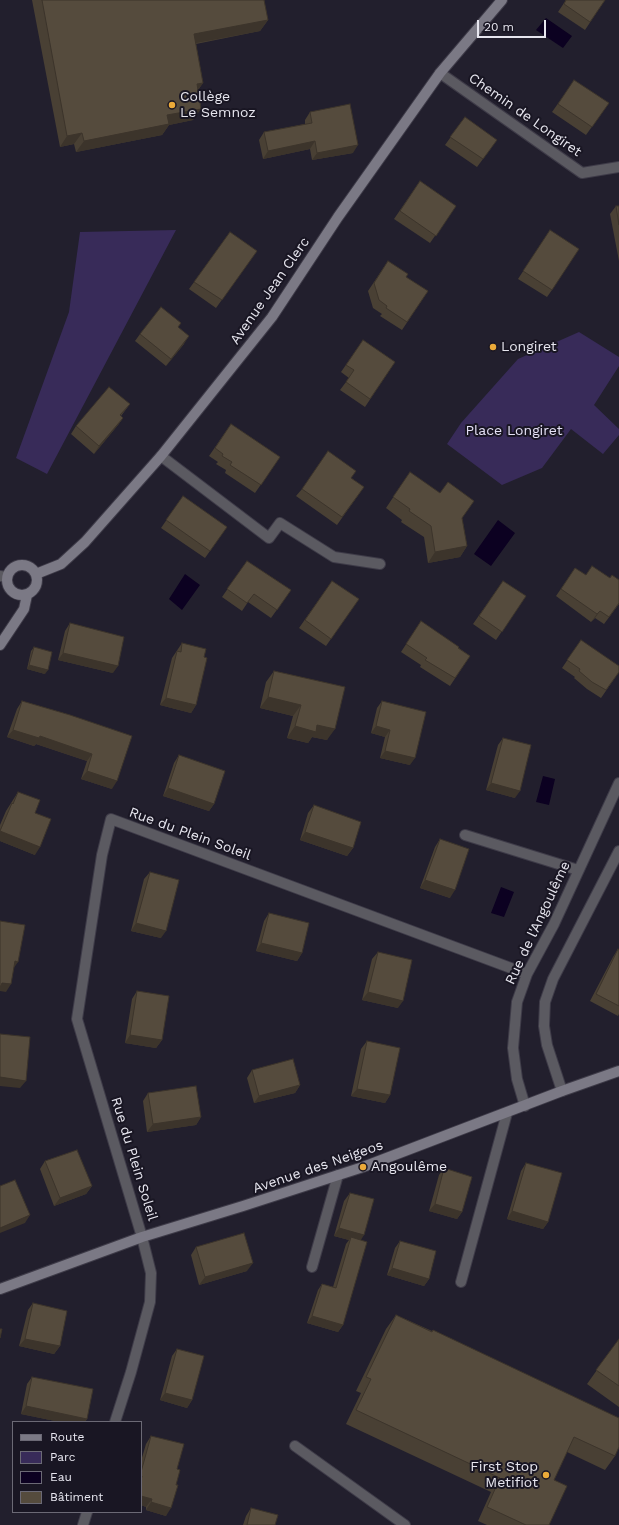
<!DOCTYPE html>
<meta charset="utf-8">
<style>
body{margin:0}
#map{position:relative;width:619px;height:1525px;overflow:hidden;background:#221f2d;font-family:"Work Sans",sans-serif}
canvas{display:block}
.legend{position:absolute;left:12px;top:1421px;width:130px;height:92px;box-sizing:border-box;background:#191623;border:1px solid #6b6975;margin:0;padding:5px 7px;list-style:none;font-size:12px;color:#e7e6ef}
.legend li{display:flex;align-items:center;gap:8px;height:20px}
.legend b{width:20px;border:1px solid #6b6975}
.scale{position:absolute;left:477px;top:20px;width:69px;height:18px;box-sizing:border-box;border:2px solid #e7e6ef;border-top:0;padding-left:5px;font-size:12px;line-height:14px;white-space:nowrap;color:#e7e6ef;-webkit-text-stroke:3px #191623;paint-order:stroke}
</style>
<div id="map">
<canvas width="619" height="1525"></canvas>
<ul class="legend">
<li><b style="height:5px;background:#7b7985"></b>Route</li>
<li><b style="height:11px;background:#382b59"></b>Parc</li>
<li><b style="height:11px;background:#0c0121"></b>Eau</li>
<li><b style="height:11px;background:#554b3d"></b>Bâtiment</li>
</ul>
<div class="scale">20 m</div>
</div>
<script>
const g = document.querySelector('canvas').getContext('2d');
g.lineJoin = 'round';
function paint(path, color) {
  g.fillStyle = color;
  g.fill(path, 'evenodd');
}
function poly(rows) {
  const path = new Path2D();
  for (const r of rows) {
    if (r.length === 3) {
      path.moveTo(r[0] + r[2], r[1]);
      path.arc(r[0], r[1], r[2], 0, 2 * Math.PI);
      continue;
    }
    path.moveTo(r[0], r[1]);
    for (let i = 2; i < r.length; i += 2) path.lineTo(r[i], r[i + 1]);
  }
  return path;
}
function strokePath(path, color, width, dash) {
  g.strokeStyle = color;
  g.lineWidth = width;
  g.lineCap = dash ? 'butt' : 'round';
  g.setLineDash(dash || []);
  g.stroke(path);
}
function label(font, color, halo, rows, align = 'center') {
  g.font = font + ' "Work Sans",sans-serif';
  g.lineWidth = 4;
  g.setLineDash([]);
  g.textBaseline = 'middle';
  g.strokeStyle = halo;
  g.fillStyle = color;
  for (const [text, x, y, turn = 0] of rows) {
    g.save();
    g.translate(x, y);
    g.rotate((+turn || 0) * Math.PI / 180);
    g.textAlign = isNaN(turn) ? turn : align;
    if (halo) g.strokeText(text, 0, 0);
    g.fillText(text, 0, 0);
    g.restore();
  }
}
paint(poly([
 [176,230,47,474,16,458,69,312,80,232],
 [579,332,619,357,619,366,594,405,619,429,619,435,603,454,571,429,542,468,502,485,447,444,461,423,518,359]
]), '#382b59');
paint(poly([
 [546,18,572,36,563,48,536,30],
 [498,520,515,533,491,566,474,554],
 [185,574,200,585,182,610,169,599],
 [543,776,555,779,549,805,536,802],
 [501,887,514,892,504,917,491,913]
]), '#0c0121');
const lane = poly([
 [465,835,578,870],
 [312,1267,338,1175],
 [461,1282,507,1113],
 [295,1446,405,1525]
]);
const street = poly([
 [440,73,582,173,619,167],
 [161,456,269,538,280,523,334,557,380,564],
 [0,576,7,577],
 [562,1091,547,1045,544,1026,545,1002,553,979,619,851],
 [525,1106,517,1079,513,1048,517,1002,527,974,554,924,619,783],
 [115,1422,131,1372,150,1302,151,1273,142,1237,77,1019,102,855,111,819,527,974],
 [83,1525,87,1512]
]);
const secondary = poly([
 [22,580,15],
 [36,574,61,564,85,542,161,456,272,317,338,217,440,73,502,0],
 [0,645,24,609,27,595],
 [0,1289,142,1237,243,1206,363,1167,562,1091,619,1071]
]);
strokePath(lane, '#3e3b48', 12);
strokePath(street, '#3e3b48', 12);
strokePath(secondary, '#3e3b48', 12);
strokePath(lane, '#5b5a61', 10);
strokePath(street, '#5b5a61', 10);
strokePath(secondary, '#7b7985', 10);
paint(poly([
 [32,0,264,0,268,20,260,31,196,44,203,83,198,90,193,120,169,125,162,135,76,152,74,144,60,147],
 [566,0,605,0,585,30,558,12],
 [569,88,609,103,586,135,552,112],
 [310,112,353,153,312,160,310,149,263,159,259,140,264,132,305,124,305,120],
 [465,117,492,147,477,167,445,145],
 [420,181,456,206,430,243,394,219],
 [616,206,619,206,619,261,610,214],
 [550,230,552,290,547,297,518,279],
 [230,232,257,251,216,308,189,289],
 [388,261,406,277,428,291,402,330,380,316,382,314,373,308,368,291],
 [178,327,184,344,166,366,135,341,140,334],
 [363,340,395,362,365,407,340,390,349,378,341,372],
 [130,404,121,416,123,418,118,425,94,454,71,434,76,426],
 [231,424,280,457,255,493,225,473,226,470,216,464,218,462,209,456],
 [410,472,462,518,467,546,460,557,428,563,424,537,401,522,402,520,386,508],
 [351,478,364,487,337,525,296,496,302,489],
 [183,496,227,527,205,558,161,528],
 [247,561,291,590,271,618,248,602,242,611,222,597],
 [575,568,619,604,604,624,595,618,591,622,556,596],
 [332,581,359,599,326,646,299,628],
 [503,581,526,596,496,640,473,624],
 [421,621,470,656,450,686,420,667,421,665,401,652],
 [70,623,113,673,58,660,65,631],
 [581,640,619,672,601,698,587,689,574,678,575,677,562,668],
 [182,643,204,657,196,705,191,713,160,705,172,658],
 [34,647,45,674,27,669,31,651],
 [274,671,345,687,327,740,312,737,308,743,287,738,293,716,260,708,266,682],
 [22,701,70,715,112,789,81,779,87,761,36,744,34,746,7,737,17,709],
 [382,701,410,765,380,758,385,737,371,733,377,708],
 [503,738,515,798,486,790,498,745],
 [179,755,214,804,209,811,163,796,174,763],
 [18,792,35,813,35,855,0,841,0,825,6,811],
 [314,805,353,848,347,856,300,840,308,813],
 [440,839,450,898,420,888,435,847],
 [150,872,161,938,131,931,144,879],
 [269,913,302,953,297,961,256,951,264,921],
 [618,949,619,950,619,1014,618,1016,590,1001,613,957],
 [378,952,398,1008,362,1000,372,959],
 [137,991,162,1040,156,1048,125,1043,132,999],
 [367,1041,390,1095,385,1103,351,1096,361,1049],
 [252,1070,300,1085,295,1093,254,1103,247,1078],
 [148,1093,201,1117,196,1125,147,1132,143,1101],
 [45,1161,92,1186,86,1194,54,1206,40,1169],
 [526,1163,548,1222,543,1229,507,1219,521,1171],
 [444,1168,462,1212,457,1219,429,1211,439,1175],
 [350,1193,361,1240,343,1325,338,1332,307,1323,318,1290,322,1284,333,1287,346,1244,349,1240,334,1236,344,1201],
 [400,1241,429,1279,424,1286,387,1275,395,1248],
 [196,1247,247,1271,199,1285,191,1255],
 [33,1303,60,1346,54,1354,19,1346,28,1310],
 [396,1315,432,1331,433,1330,615,1456,605,1470,567,1452,554,1480,549,1525,487,1525,478,1521,491,1492,346,1424,361,1393,356,1391,386,1329],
 [619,1339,619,1407,587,1384],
 [177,1349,192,1400,187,1408,160,1400,172,1356],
 [32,1377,87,1419,85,1422,60,1422,21,1414,27,1384],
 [151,1436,177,1469,166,1516,146,1510,146,1507,141,1505,141,1461,146,1444],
 [251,1508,275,1525,243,1525,246,1516]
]), '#494034');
paint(poly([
 [268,20,260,31,186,45,194,34],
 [203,83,195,94,197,84],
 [201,109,193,120,169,125,162,135,76,152,84,141,167,115],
 [82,133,74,144,60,147,67,136],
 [315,141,310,149,263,159,268,151],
 [358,145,353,153,312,160,317,153],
 [189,336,184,344,166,366,171,359],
 [123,418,118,425,94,454,99,446],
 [467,546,460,557,428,563,435,552],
 [600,611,595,618,591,622,597,614],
 [63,653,118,666,113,673,58,660],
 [29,665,48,670,45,674,27,669],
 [268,697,301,705,293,716,260,708],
 [166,698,196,705,191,713,160,705],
 [317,725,335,729,327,740,312,737,308,743,287,738,295,726],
 [376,726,390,730,385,737,371,733],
 [13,730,40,736,92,754,87,761,36,744,34,746,7,737],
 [385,751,415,758,410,765,380,758],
 [87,771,117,781,112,789,81,779],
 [491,783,520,791,515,798,486,790],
 [168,788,214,804,209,811,163,796],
 [0,831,40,847,35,855,0,841],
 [305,832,353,848,347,856,300,840],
 [425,880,455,890,450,898,420,888],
 [136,923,166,931,161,938,131,931],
 [261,943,302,953,297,961,256,951],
 [15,961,18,962,13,969],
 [2,983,11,984,6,992,0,991,0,985],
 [368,992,403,1001,398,1008,362,1000],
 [130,1035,162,1040,156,1048,125,1043],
 [0,1077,26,1081,20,1088,0,1086],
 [300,1085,295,1093,254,1103,259,1096],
 [357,1089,390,1095,385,1103,351,1096],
 [201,1117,196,1125,147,1132,153,1124],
 [92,1186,86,1194,54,1206,60,1198],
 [435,1204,462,1212,457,1219,429,1211],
 [512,1211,548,1222,543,1229,507,1219],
 [30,1215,25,1223,0,1233,0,1228],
 [339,1228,364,1235,359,1243,351,1237,349,1240,334,1236],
 [253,1263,247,1271,199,1285,205,1277],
 [392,1268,429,1279,424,1286,387,1275],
 [312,1316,343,1325,338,1332,307,1323],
 [25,1339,60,1346,54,1354,19,1346],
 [165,1393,192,1400,187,1408,160,1400],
 [26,1406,87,1419,85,1422,60,1422,21,1414],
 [141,1496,152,1499,146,1507,141,1505],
 [151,1502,171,1508,166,1516,146,1510]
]), '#3c342b');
const building = poly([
 [42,0,264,0,268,20,194,34,203,83,197,84,201,109,167,115,169,124,84,141,82,133,67,136,42,0],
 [566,0,605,0,590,22,564,4,566,0],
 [574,80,609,103,592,127,558,104,574,80],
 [350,104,358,145,317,153,315,141,268,151,264,132,312,123,310,112,350,104],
 [465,117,497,140,483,159,450,137,465,117],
 [420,181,456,206,436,236,400,211,420,181],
 [616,206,619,206,619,225,616,206],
 [550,230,579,249,552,290,523,271,550,230],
 [230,232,257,251,222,300,194,282,230,232],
 [388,261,408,274,406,277,428,291,407,322,386,308,387,306,379,300,374,283,388,261],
 [161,307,181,323,178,327,189,336,171,359,140,334,161,307],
 [363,340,395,362,370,399,346,382,354,370,346,365,363,340],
 [109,387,130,404,120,415,123,418,99,446,76,426,109,387],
 [231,424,280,457,261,485,230,465,232,462,222,456,223,454,215,448,231,424],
 [328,451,356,471,351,478,364,487,342,517,302,489,328,451],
 [410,472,440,493,448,482,474,501,462,518,467,546,435,552,431,526,409,511,410,509,393,497,410,472],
 [183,496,227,527,210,551,166,520,183,496],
 [247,561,291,590,277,610,254,594,247,603,227,589,247,561],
 [592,566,610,578,612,575,619,580,619,603,609,617,600,611,597,614,561,589,575,568,586,575,592,566],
 [332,581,359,599,331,639,305,620,332,581],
 [503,581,526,596,502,632,479,616,503,581],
 [421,621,459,647,458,648,470,656,455,678,425,660,427,658,406,644,421,621],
 [70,623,124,637,118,666,63,653,70,623],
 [581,640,619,666,619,672,606,690,592,682,579,671,580,669,567,660,581,640],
 [182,643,206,649,204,657,207,658,196,705,166,698,177,651,181,652,182,643],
 [34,647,52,652,48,670,29,665,34,647],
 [274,671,345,687,335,729,317,725,316,732,295,726,301,705,268,697,274,671],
 [22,701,70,715,132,736,117,781,87,771,92,754,40,736,39,738,13,730,22,701],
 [382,701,426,712,415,758,385,751,390,730,376,726,382,701],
 [503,738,531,745,520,791,491,783,503,738],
 [179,755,225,771,214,804,168,788,179,755],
 [18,792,40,800,35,813,51,819,40,847,0,831,12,803,13,804,18,792],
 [314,805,361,822,353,848,305,832,314,805],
 [440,839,469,849,455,890,425,880,440,839],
 [150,872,179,880,166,931,136,923,150,872],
 [269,913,309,923,302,953,261,943,269,913],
 [0,921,25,925,18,962,15,961,11,984,2,983,1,986,0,986,0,921],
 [618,949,619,950,619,1006,596,994,618,949],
 [378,952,412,960,403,1001,368,992,378,952],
 [137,991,169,996,162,1040,130,1035,137,991],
 [0,1034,30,1037,26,1081,0,1077,0,1034],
 [367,1041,400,1048,390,1095,357,1089,367,1041],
 [293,1059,300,1085,259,1096,252,1070,293,1059],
 [196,1086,201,1117,153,1124,148,1093,196,1086],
 [77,1150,92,1186,60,1198,45,1161,77,1150],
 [526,1163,562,1173,548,1222,512,1211,526,1163],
 [444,1168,472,1177,462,1212,435,1204,444,1168],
 [15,1180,30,1215,0,1228,0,1186,15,1180],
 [350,1193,374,1199,364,1235,339,1228,350,1193],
 [244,1233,253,1263,205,1277,196,1247,244,1233],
 [351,1237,367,1242,343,1325,312,1316,322,1284,336,1288,351,1237],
 [400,1241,436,1251,429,1279,392,1268,400,1241],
 [33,1303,67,1311,60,1346,25,1339,33,1303],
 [396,1315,432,1332,433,1330,619,1418,619,1447,615,1456,574,1437,554,1480,567,1486,549,1525,526,1525,487,1507,500,1478,356,1410,371,1379,366,1377,396,1315],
 [0,1329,2,1329,0,1338,0,1329],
 [619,1339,619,1386,596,1370,619,1339],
 [177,1349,204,1356,192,1400,165,1393,177,1349],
 [32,1377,93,1389,87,1419,26,1406,32,1377],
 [151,1436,184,1444,177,1469,180,1470,176,1485,178,1485,171,1508,151,1502,152,1499,141,1496,141,1480,142,1476,141,1476,141,1472,151,1436],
 [251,1508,278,1515,275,1525,247,1525,251,1508]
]);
paint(building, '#554b3d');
strokePath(building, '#3c342b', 1);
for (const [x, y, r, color] of [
 [172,105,4,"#ebaa39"],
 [493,347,4,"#ebaa39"],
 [363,1167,4,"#ebaa39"],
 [546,1475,4,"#ebaa39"]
]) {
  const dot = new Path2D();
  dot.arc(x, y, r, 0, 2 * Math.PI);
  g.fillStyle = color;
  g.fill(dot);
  strokePath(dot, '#191623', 1.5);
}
label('14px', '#e7e6ef', '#191623', [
 ["Collège",180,97],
 ["Le Semnoz",180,113],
 ["Longiret",501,347],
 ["Angoulême",371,1167],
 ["First Stop",538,1467,"right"],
 ["Metifiot",538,1483,"right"]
], 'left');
label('14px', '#e7e6ef', '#191623', [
 ["Chemin de Longiret",525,115,35],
 ["Avenue Jean Clerc",270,291,-55],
 ["Rue du Plein Soleil",190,834,20],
 ["Rue de l'Angoulême",538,923,-65],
 ["Rue du Plein Soleil",134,1159,73],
 ["Avenue des Neigeos",318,1167,-19]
]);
label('14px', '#e5e1f6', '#191623', [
 ["Place Longiret",514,431]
]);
</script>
